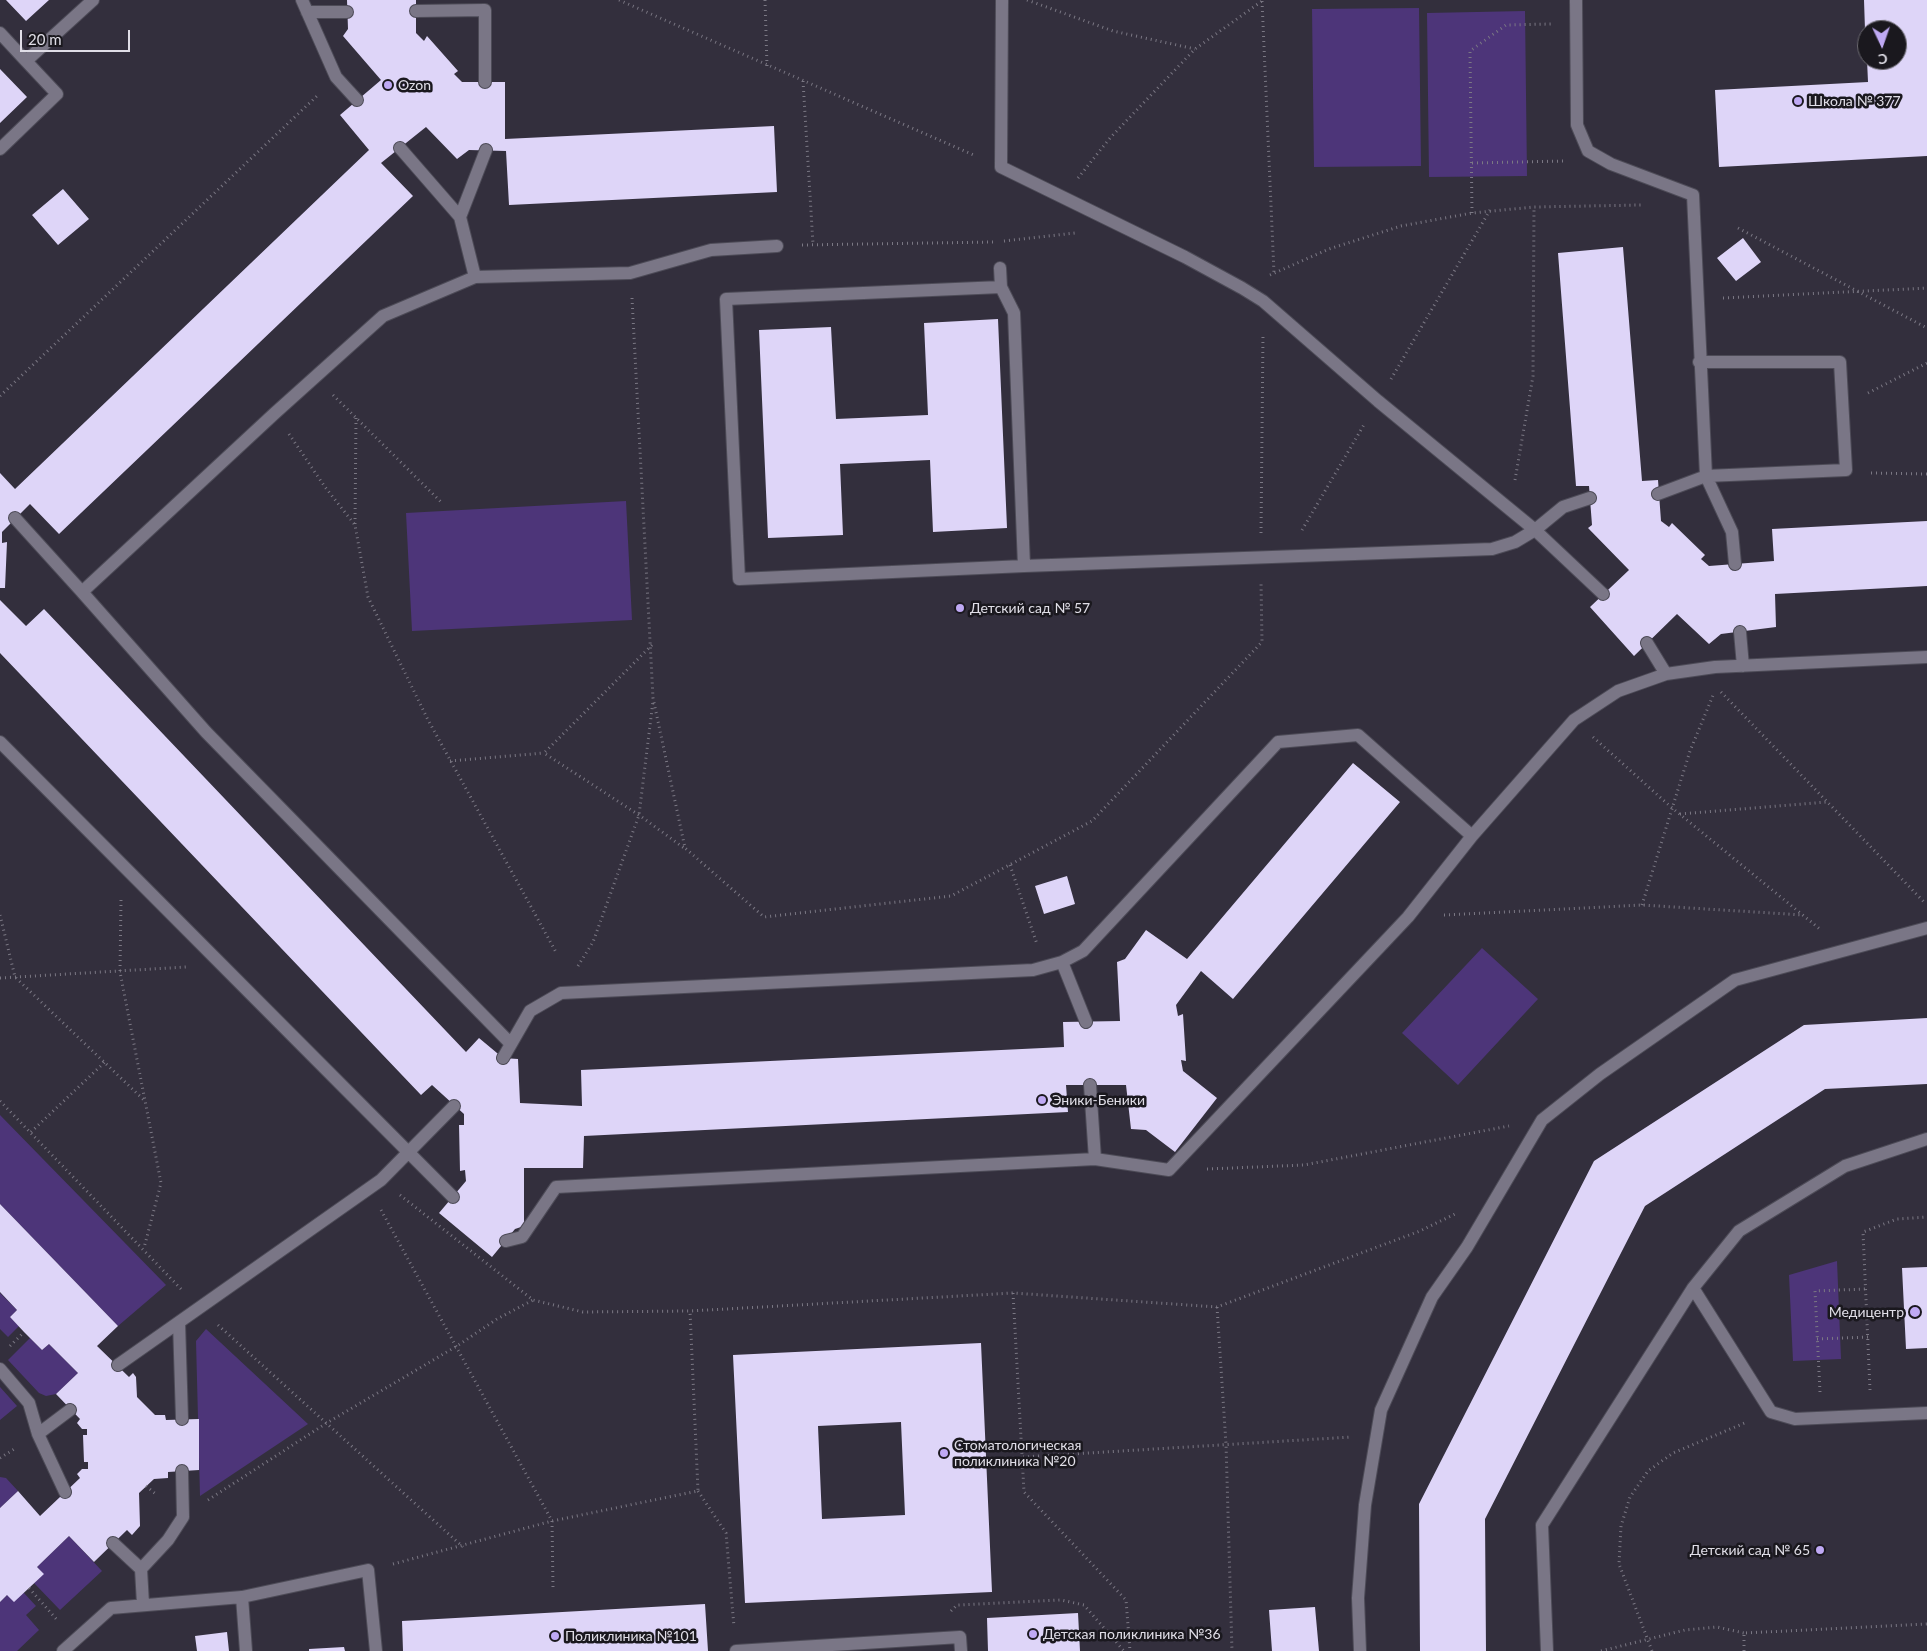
<!DOCTYPE html>
<meta charset="utf-8">
<style>
body{margin:0}
#map{position:relative;width:1927px;height:1651px;overflow:hidden;background:#332f3d;font-family:Lato,sans-serif}
canvas{display:block}
.north{position:absolute;left:1857px;top:20px;width:50px;height:50px;box-sizing:border-box;background:#1a181e;border:1px solid #69676e;border-radius:50%;rotate:177deg;font-size:14px;font-weight:700;line-height:20px;text-align:center;color:#e0dee7}
.north::after{content:'';display:block;margin:auto;width:18px;height:22px;background:#bfa9f4;clip-path:polygon(50% 0,100% 100%,50% 72%,0 100%)}
.scale{position:absolute;left:20px;top:30px;width:110px;height:22px;box-sizing:border-box;border:2px solid #e0dee7;border-top:0;padding-left:6px;font-size:15px;line-height:18px;white-space:nowrap;color:#e0dee7;-webkit-text-stroke:4px #1a181e;paint-order:stroke}
</style>
<div id="map">
<canvas width="1927" height="1651"></canvas>
<div class="north">С</div>
<div class="scale">20 m</div>
</div>
<script>
const g = document.querySelector('canvas').getContext('2d');
g.lineJoin = 'round';
function paint(path, color) {
  g.fillStyle = color;
  g.fill(path, 'evenodd');
}
function poly(rows) {
  const path = new Path2D();
  for (const r of rows) {
    path.moveTo(r[0], r[1]);
    for (let i = 2; i < r.length; i += 2) path.lineTo(r[i], r[i + 1]);
  }
  return path;
}
function strokePath(path, color, width, dash) {
  g.strokeStyle = color;
  g.lineWidth = width;
  g.lineCap = dash ? 'butt' : 'round';
  g.setLineDash(dash || []);
  g.stroke(path);
}
function label(font, color, halo, rows, align = 'center') {
  g.font = font + ' Lato,sans-serif';
  g.lineWidth = 5;
  g.setLineDash([]);
  g.textBaseline = 'middle';
  g.strokeStyle = halo;
  g.fillStyle = color;
  for (const [text, x, y, turn = 0] of rows) {
    g.save();
    g.translate(x, y);
    g.rotate((+turn || 0) * Math.PI / 180);
    g.textAlign = isNaN(turn) ? turn : align;
    if (halo) g.strokeText(text, 0, 0);
    g.fillText(text, 0, 0);
    g.restore();
  }
}
paint(poly([
 [1419,8,1421,166,1314,167,1312,9],
 [1525,11,1527,176,1429,177,1427,13],
 [626,501,632,620,412,631,406,513],
 [1482,948,1538,999,1458,1085,1402,1033],
 [0,1115,166,1285,118,1326,0,1204],
 [1837,1261,1841,1359,1793,1361,1789,1275],
 [0,1293,17,1310,10,1317,19,1326,8,1337,0,1329],
 [206,1329,308,1424,200,1496,196,1341],
 [30,1338,42,1350,49,1344,78,1373,56,1394,46,1396,39,1393,8,1360],
 [0,1387,17,1406,0,1420],
 [0,1477,6,1478,18,1491,0,1508],
 [69,1536,102,1571,60,1610,34,1583,43,1574,37,1567],
 [24,1593,36,1606,26,1615,39,1630,17,1651,0,1651,0,1602,7,1595]
]), '#4d3579');
paint(poly([
 [6,0,49,0,26,21],
 [347,0,416,0,416,33,424,41,427,36,458,71,454,74,462,82,505,82,505,139,774,126,777,192,509,205,506,151,469,150,457,159,426,127,381,163,413,196,59,534,30,504,2,532,2,543,7,542,5,588,0,588,0,473,15,489,369,150,340,115,381,80,343,36,348,29],
 [1864,0,1927,0,1927,156,1719,167,1715,90,1868,82,1867,60,1897,60,1897,30,1865,30],
 [0,69,27,97,0,123],
 [63,189,89,219,58,245,32,215],
 [1743,238,1761,262,1736,281,1717,258],
 [1623,247,1642,481,1658,480,1661,521,1669,527,1672,523,1705,555,1701,559,1709,566,1774,561,1772,529,1927,521,1927,586,1775,594,1776,627,1721,634,1709,644,1677,614,1634,656,1590,607,1629,570,1588,528,1592,525,1589,486,1576,486,1558,253],
 [998,319,1007,528,933,532,930,460,840,464,843,535,768,538,759,330,831,327,836,419,928,415,924,323],
 [0,600,26,626,44,609,466,1052,479,1038,503,1058,518,1059,520,1103,582,1106,581,1070,1064,1047,1063,1022,1120,1021,1117,962,1125,959,1146,930,1187,959,1353,763,1400,802,1233,999,1201,971,1176,1005,1178,1016,1183,1014,1186,1061,1181,1060,1183,1071,1217,1098,1175,1152,1146,1130,1131,1129,1126,1085,1066,1085,1068,1112,584,1136,583,1168,524,1168,524,1226,515,1229,492,1257,439,1213,466,1181,465,1170,460,1171,459,1125,464,1125,464,1114,432,1085,421,1095,0,653],
 [1067,876,1075,904,1044,914,1035,886],
 [1927,1018,1927,1084,1825,1089,1645,1206,1485,1519,1486,1651,1420,1651,1419,1504,1594,1161,1804,1025],
 [0,1204,118,1326,97,1346,129,1377,133,1373,136,1377,137,1397,155,1415,165,1415,166,1420,199,1419,199,1470,168,1472,168,1478,154,1479,139,1493,140,1526,132,1535,127,1530,94,1562,69,1536,37,1567,44,1574,14,1602,7,1595,0,1602,0,1508,18,1491,40,1516,80,1478,77,1474,82,1469,88,1469,88,1462,84,1462,83,1435,87,1435,87,1429,82,1429,77,1423,80,1419,56,1394,78,1373,49,1344,42,1350,24,1332,10,1317,17,1310,0,1292],
 [1927,1267,1927,1348,1906,1349,1902,1268],
 [981,1343,992,1592,745,1603,733,1355],
 [901,1422,905,1515,822,1519,818,1426],
 [705,1604,708,1651,403,1651,402,1621],
 [1315,1607,1319,1651,1272,1651,1269,1610],
 [1078,1613,1080,1651,988,1651,987,1618],
 [227,1632,229,1651,197,1651,195,1636],
 [344,1647,345,1651,309,1651,309,1649]
]), '#ded5f8');
const service = poly([
 [302,0,336,77,357,100],
 [1002,0,1001,167,1185,257,1242,288,1263,301,1378,401,1535,530,1563,507,1590,498],
 [1576,0,1577,125,1588,151,1611,164,1693,195,1706,476,1732,532,1735,564],
 [416,11,485,10,485,82],
 [307,12,347,12],
 [0,33,26,61],
 [400,148,460,217,475,277],
 [0,149,57,94,26,61,93,0],
 [460,217,486,150],
 [1000,268,1001,287],
 [1658,494,1706,476,1846,470,1840,362,1699,362],
 [15,518,82,592],
 [1024,566,1014,313,1001,287,726,299,739,579,1024,566,1492,549,1515,542,1535,530,1603,594],
 [1740,632,1743,666],
 [1647,643,1666,674],
 [0,742,453,1197],
 [1062,962,1086,1022],
 [511,1044,206,732,82,592,275,413,383,316,475,277,630,273,711,250,777,246],
 [503,1058,530,1011,561,993,1033,970,1062,962,1083,951,1278,742,1358,735,1472,836],
 [1090,1085,1095,1159],
 [506,1241,522,1237,556,1187,1095,1159,1169,1170,1408,917,1472,836,1574,720,1618,691,1666,674,1715,667,1927,657],
 [1693,1288,1771,1412,1795,1419,1927,1413],
 [179,1322,182,1419],
 [118,1365,381,1180,454,1106],
 [0,1369,29,1403,38,1434,65,1492],
 [38,1434,70,1410],
 [113,1543,141,1569,143,1604],
 [141,1569,168,1540,183,1517,182,1471],
 [242,1597,246,1651],
 [63,1651,111,1608,242,1597,368,1570,376,1651],
 [736,1651,960,1637,961,1651],
 [1360,1651,1358,1598,1365,1505,1381,1410,1432,1297,1467,1247,1542,1120,1600,1074,1735,980,1927,928],
 [1547,1651,1542,1525,1693,1288,1739,1231,1845,1166,1927,1139]
]);
strokePath(service, '#4d4b57', 14);
strokePath(poly([
 [619,0,976,156],
 [765,0,767,66],
 [1027,0,1113,31,1195,49],
 [1262,1,1274,273],
 [803,81,813,244],
 [1472,163,1565,161],
 [1078,178,1110,138,1195,49,1262,1],
 [1472,213,1470,51,1506,25,1551,24],
 [1738,228,1927,328],
 [1004,241,1075,233],
 [802,245,993,242],
 [1270,275,1329,249,1401,226,1472,213,1534,207,1641,205],
 [632,298,653,698,685,848,764,917,951,896,1092,821,1262,642,1261,582],
 [1723,298,1927,288],
 [1391,379,1490,210],
 [1868,393,1927,363],
 [333,395,442,503],
 [0,396,318,95],
 [289,434,325,487,355,525,368,597,427,718,557,954],
 [1871,473,1927,474],
 [1515,480,1533,376,1534,207],
 [355,524,356,417],
 [1302,530,1365,423],
 [1261,533,1263,334],
 [652,645,544,753,639,815,684,848],
 [1721,692,1925,903],
 [1593,737,1671,807,1821,930],
 [450,761,544,753],
 [1680,814,1827,802],
 [1010,865,1037,944],
 [121,900,120,972,161,1183,144,1248],
 [1642,905,1690,751,1714,693],
 [0,915,15,977,146,1102],
 [1444,915,1642,905,1803,915],
 [578,966,593,942,639,815,653,701],
 [0,978,186,967],
 [0,1101,181,1289],
 [31,1132,106,1061],
 [1207,1169,1304,1165,1509,1126],
 [400,1195,533,1300,583,1312,690,1311,1013,1293,1217,1307,1420,1231,1455,1214],
 [381,1210,552,1521,553,1588],
 [1013,1293,1024,1492,1126,1600,1130,1651],
 [1217,1307,1226,1444,1232,1651],
 [218,1325,463,1547],
 [1817,1339,1868,1337],
 [10,1346,24,1332],
 [1870,1390,1863,1232,1897,1219,1927,1217],
 [1820,1392,1815,1291,1866,1289],
 [1023,1457,1351,1437],
 [0,1458,16,1448],
 [146,1486,157,1495],
 [698,1491,726,1533,734,1627],
 [208,1500,325,1424,457,1346,497,1319,533,1300],
 [393,1564,552,1521,698,1491,690,1311],
 [29,1588,58,1621],
 [951,1611,957,1605,1061,1600,1084,1605,1124,1651],
 [1601,1651,1685,1630,1717,1627,1744,1633],
 [1652,1651,1619,1564,1621,1526,1630,1497,1648,1471,1673,1453,1747,1422],
 [1744,1651,1744,1633,1927,1624]
]), '#7b7884', 3, [1, 4]);
strokePath(service, '#7a7686', 12);
for (const [x, y, r, color] of [
 [388,85,5,"#bfa9f4"],
 [1798,101,5,"#bfa9f4"],
 [960,608,5,"#bfa9f4"],
 [1042,1100,5,"#bfa9f4"],
 [1915,1312,6,"#bfa9f4"],
 [944,1453,5,"#bfa9f4"],
 [1820,1550,5,"#bfa9f4"],
 [1033,1634,5,"#bfa9f4"],
 [555,1636,5,"#bfa9f4"]
]) {
  const dot = new Path2D();
  dot.arc(x, y, r, 0, 2 * Math.PI);
  g.fillStyle = color;
  g.fill(dot);
  strokePath(dot, '#1a181e', 2);
}
label('14px', '#e0dee7', '#1a181e', [
 ["Ozon",398,85],
 ["Школа № 377",1808,101],
 ["Детский сад № 57",970,608],
 ["Эники-Беники",1052,1100],
 ["Медицентр",1904,1312,"right"],
 ["Стоматологическая",954,1445],
 ["поликлиника №20",954,1461],
 ["Детский сад № 65",1810,1550,"right"],
 ["Детская поликлиника №36",1043,1634],
 ["Поликлиника №101",565,1636]
], 'left');
</script>
